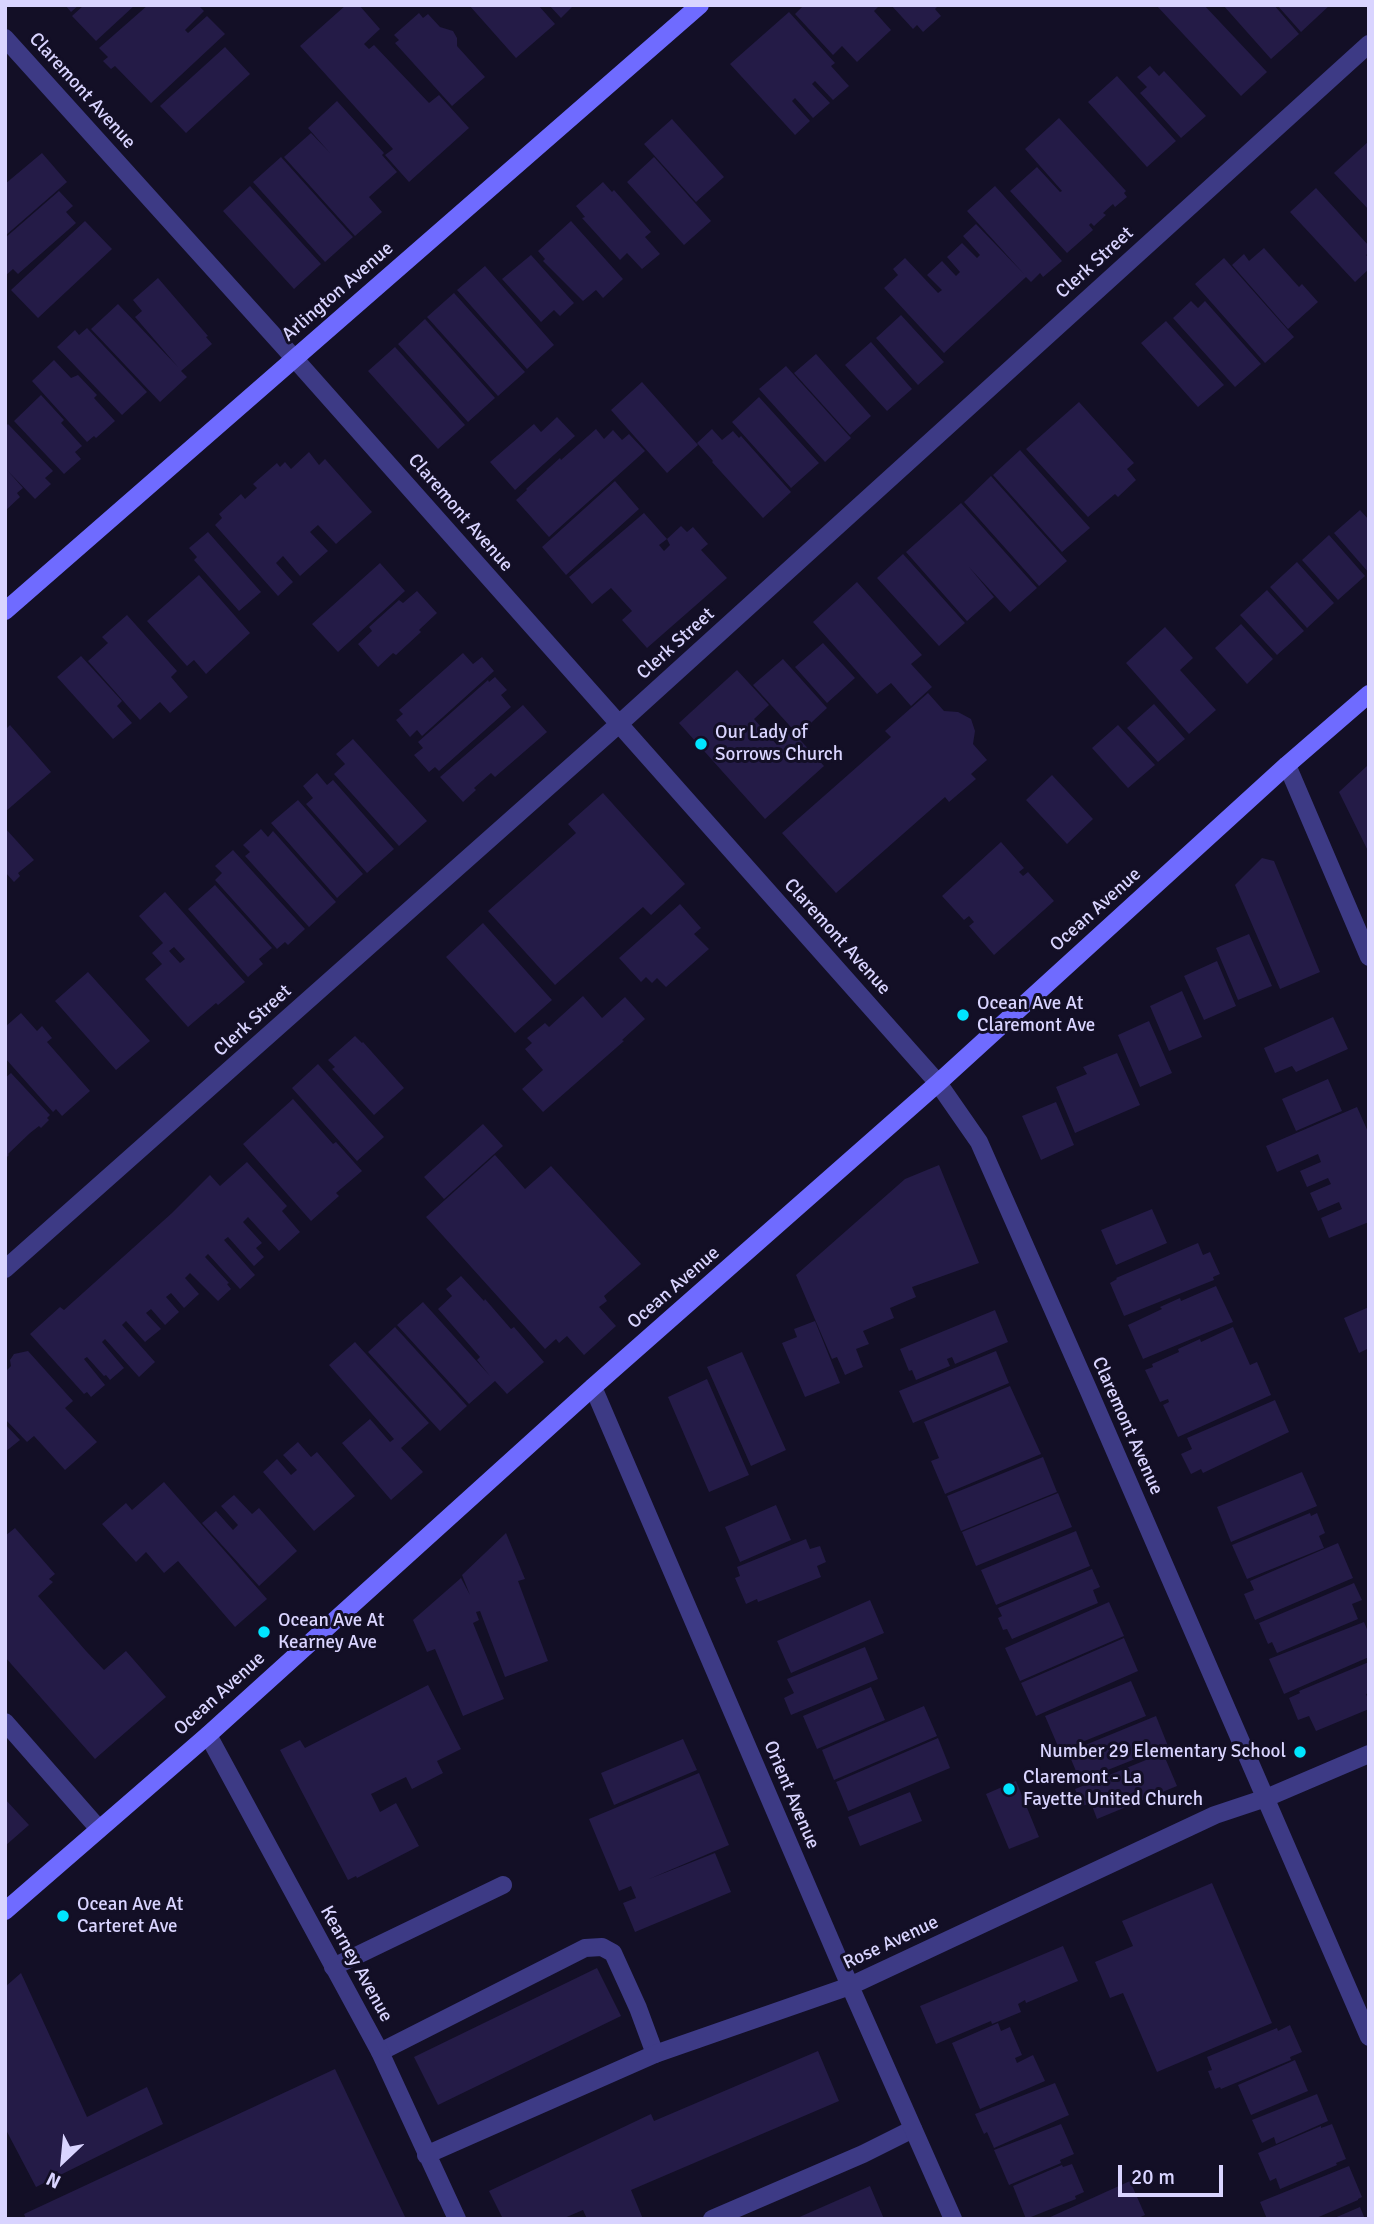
<!DOCTYPE html>
<style>
body{margin:0}
#map{position:relative;width:1374px;height:2224px;overflow:hidden;background:#130f26;font-family:Signika,sans-serif}
canvas{display:block}
.frame{position:absolute;inset:0;border:7px solid #d9d4ff;pointer-events:none}
.north{position:absolute;left:28px;top:2126px;width:70px;height:70px;-webkit-text-stroke:5px #130f26;paint-order:stroke;rotate:206deg;font-size:19px;font-weight:700;line-height:28px;text-align:center;color:#d9d4ff}
.north::after{content:'';display:block;margin:auto;width:24px;height:32px;background:#d9d4ff;clip-path:polygon(50% 0,100% 100%,50% 72%,0 100%)}
.scale{position:absolute;left:1118px;top:2165px;width:105px;height:32px;box-sizing:border-box;border:4px solid #d9d4ff;border-top:0;padding-left:9px;font-size:21px;line-height:24px;white-space:nowrap;color:#d9d4ff;-webkit-text-stroke:5px #130f26;paint-order:stroke}
</style>
<div id="map">
<canvas width="1374" height="2224"></canvas>
<div class="frame"></div>
<div class="north">N</div>
<div class="scale">20 m</div>
</div>
<script>
const g = document.querySelector('canvas').getContext('2d');
g.lineJoin = 'round';
function paint(path, color) {
  g.fillStyle = color;
  g.fill(path, 'evenodd');
}
function poly(rows) {
  const path = new Path2D();
  for (const r of rows) {
    path.moveTo(r[0], r[1]);
    for (let i = 2; i < r.length; i += 2) path.lineTo(r[i], r[i + 1]);
  }
  return path;
}
function strokePath(path, color, width, dash) {
  g.strokeStyle = color;
  g.lineWidth = width;
  g.lineCap = dash ? 'butt' : 'round';
  g.setLineDash(dash || []);
  g.stroke(path);
}
function label(font, color, halo, rows, align = 'center') {
  g.font = font + ' Signika,sans-serif';
  g.lineWidth = 6;
  g.setLineDash([]);
  g.textBaseline = 'middle';
  g.strokeStyle = halo;
  g.fillStyle = color;
  for (const [text, x, y, turn = 0] of rows) {
    g.save();
    g.translate(x, y);
    g.rotate((+turn || 0) * Math.PI / 180);
    g.textAlign = isNaN(turn) ? turn : align;
    if (halo) g.strokeText(text, 0, 0);
    g.fillText(text, 0, 0);
    g.restore();
  }
}
paint(poly([
 [65,5,79,5,71,12],
 [84,5,135,5,96,41,72,16],
 [148,5,198,5,204,11,185,30,188,33,207,16,225,34,151,103,115,66,111,69,103,61,108,57,99,48],
 [346,5,359,5,380,29,364,44,369,49,374,45,429,103,439,95,469,128,409,182,385,155,393,149,300,46],
 [469,5,538,5,555,24,516,58],
 [549,5,574,5,561,18],
 [804,5,880,5,874,11,891,30,857,62,842,46,833,55,795,14],
 [891,5,939,5,935,9,941,16,923,32,917,25,913,29],
 [1156,5,1204,5,1267,72,1241,96],
 [1223,5,1274,5,1299,34,1271,59],
 [1277,5,1330,5,1301,32],
 [789,12,835,63,831,66,849,86,833,100,815,81,812,84,830,103,813,118,795,98,792,101,810,121,795,135,730,64],
 [419,13,423,18,428,14,440,27,453,31,457,38,457,46,485,77,452,106,395,43,399,40,394,35],
 [225,47,250,74,186,133,160,106],
 [1150,66,1159,76,1164,71,1206,116,1181,138,1140,93,1147,87,1137,77],
 [1117,76,1176,141,1147,167,1088,102],
 [337,101,384,153,382,155,397,172,369,197,382,212,355,236,284,157,311,133,330,153,308,128],
 [1059,118,1126,191,1124,193,1127,197,1115,207,1113,204,1103,213,1106,215,1094,226,1091,223,1089,225,1093,230,1067,253,1010,191,1037,167,1060,192,1062,191,1025,149],
 [672,119,724,177,696,202,644,144],
 [1369,141,1369,210,1334,173],
 [42,153,67,182,5,236,5,184],
 [281,157,353,237,325,262,253,182],
 [654,157,711,221,684,245,627,182],
 [603,182,612,192,614,190,651,232,645,237,660,254,642,269,627,253,620,260,582,218,585,217,576,206],
 [250,186,321,264,294,289,223,211],
 [995,186,1062,261,1043,277,1040,273,1031,282,1026,277,944,353,884,288,898,275,893,269,905,258,938,293,942,290,927,275,942,261,956,276,960,272,947,257,962,243,977,258,980,255,963,236,976,224,1024,274,967,211],
 [1316,188,1369,246,1369,253,1366,255,1369,258,1369,269,1355,282,1290,212],
 [59,191,73,206,66,212,76,223,18,274,13,269,5,276,5,238],
 [85,221,112,249,38,318,11,290],
 [571,221,623,279,603,298,596,290,583,301,543,261,545,259,538,251],
 [1264,248,1299,287,1302,284,1318,302,1288,329,1232,265,1244,254,1249,261],
 [531,255,574,303,560,316,554,310,541,322,502,279],
 [1224,258,1294,337,1265,363,1195,284],
 [485,266,554,345,527,369,457,290],
 [158,278,208,336,206,337,212,344,181,371,187,377,160,402,91,329,118,304,178,367,135,317,142,311,133,300],
 [454,293,525,372,498,396,427,317],
 [1191,301,1198,308,1205,301,1261,364,1235,387,1173,318],
 [901,315,944,362,918,385,876,338],
 [425,319,495,398,468,422,398,344],
 [1166,321,1224,385,1198,407,1141,343],
 [87,328,147,392,122,415,57,347,75,330,79,335],
 [871,342,912,389,887,411,845,365],
 [395,347,465,425,438,449,368,371],
 [816,354,871,416,850,435,794,373],
 [54,360,71,378,78,375,97,395,94,398,115,421,96,438,94,436,87,442,32,381],
 [786,366,851,438,825,462,759,389],
 [642,382,698,445,667,473,611,410],
 [41,395,64,420,61,423,82,446,75,452,81,459,64,474,14,421],
 [759,397,819,463,791,488,732,422],
 [1079,402,1134,463,1127,469,1136,480,1118,497,1115,494,1088,517,1026,449],
 [557,417,575,436,515,490,490,462,534,424,541,432],
 [8,424,53,471,45,478,51,484,35,499,7,470,23,488,17,493,20,497,5,511,5,427],
 [596,429,604,439,613,430,622,440,629,434,645,451,549,537,516,500,527,490,526,489,560,458,561,460],
 [712,429,722,440,733,431,739,438,741,436,791,492,763,518,712,462,713,461,697,443],
 [1020,450,1090,528,1062,552,993,475],
 [309,452,319,465,325,459,372,512,336,544,318,525,310,532,328,551,300,576,283,556,276,563,293,582,278,596,215,525,222,518,219,514,241,494,245,499,257,488,253,484,277,463,280,467,285,462,291,469],
 [991,476,1067,561,1039,586,964,502],
 [615,481,639,509,566,575,542,547],
 [961,503,1037,588,1010,612,969,567,994,597,967,621,906,552],
 [1360,510,1369,520,1369,573,1334,533],
 [644,513,667,539,659,545,664,551,670,545,667,539,681,526,687,532,693,527,708,544,701,550,727,578,647,648,622,620,632,611,611,588,592,604,569,577],
 [208,532,261,592,239,611,194,560,197,557,189,548],
 [1329,535,1365,576,1338,600,1302,560],
 [903,554,965,623,939,646,877,578],
 [1297,562,1334,603,1307,628,1270,587],
 [380,563,405,591,338,652,312,624],
 [199,575,250,633,206,674,194,660,187,666,147,621],
 [857,582,922,655,911,664,932,687,911,706,891,683,877,694,813,622],
 [1267,590,1304,631,1277,655,1240,615],
 [417,591,437,613,419,630,421,632,396,655,393,653,378,667,358,644,372,631,369,627,399,600,403,603],
 [127,615,177,671,171,677,188,697,170,713,160,702,140,720,88,661,108,643,102,637],
 [1241,624,1273,659,1247,684,1215,648],
 [1165,627,1193,658,1180,670,1216,710,1189,734,1126,663],
 [823,643,855,678,827,703,795,667],
 [463,653,473,664,482,657,494,671,422,736,417,730,410,737,396,720,403,714,399,710],
 [81,656,122,701,117,706,132,723,113,739,57,677],
 [783,659,827,708,798,735,753,685],
 [737,670,769,705,754,719,777,745,792,731,824,766,765,819,679,723],
 [495,677,507,690,501,695,511,707,439,771,435,767,429,772,414,755,423,748,418,742,488,680,489,682],
 [928,693,944,711,958,712,971,719,975,731,973,744,987,760,971,774,976,779,949,802,945,797,836,893,782,833,891,737,885,731],
 [1154,704,1185,739,1158,762,1127,728],
 [523,705,547,732,495,777,491,773,474,788,476,790,463,802,440,777],
 [10,725,51,772,5,812,5,730],
 [1118,725,1155,765,1128,788,1092,748],
 [353,739,427,821,399,846,334,774,345,764,336,754],
 [1367,766,1369,768,1369,853,1339,792],
 [317,773,327,785,333,780,394,849,367,873,306,804,313,798,303,786],
 [1052,775,1093,819,1067,844,1026,800],
 [603,793,685,884,651,915,643,907,555,985,488,911,576,833,568,824],
 [298,800,363,874,337,898,271,823],
 [5,828,34,860,18,873,20,876,14,882,5,872],
 [261,829,268,837,273,831,336,902,309,927,245,856,250,852,243,845],
 [1001,842,1024,868,1019,872,1023,876,1028,872,1054,901,994,955,969,926,974,922,969,916,964,920,942,896],
 [233,850,305,929,288,945,285,942,277,949,215,880,222,873,215,866],
 [1262,858,1274,861,1320,972,1280,989,1235,885],
 [215,885,272,948,259,959,263,964,248,977,188,909],
 [165,892,245,982,218,1005,216,1003,188,1027,145,979,162,964,152,953,163,943,139,916],
 [174,947,185,959,180,963,169,951],
 [680,904,701,928,694,934,709,949,666,987,657,978,652,983,646,977,641,982,619,958],
 [483,923,552,1000,515,1033,446,957],
 [1249,934,1272,986,1238,1000,1216,948],
 [1217,961,1236,1006,1204,1020,1184,976],
 [88,972,150,1041,116,1070,55,1001],
 [1182,991,1202,1037,1169,1051,1150,1006],
 [583,996,602,1018,625,997,645,1019,622,1040,624,1041,543,1112,522,1089,543,1070,525,1049,532,1043,527,1038,545,1023,549,1027],
 [21,1013,37,1031,42,1026,52,1038,47,1042,90,1091,62,1116,56,1109,53,1112,5,1058,5,1027],
 [1333,1017,1348,1049,1296,1072,1292,1066,1275,1073,1264,1048],
 [1149,1021,1172,1073,1140,1087,1118,1035],
 [355,1036,362,1043,363,1042,404,1088,374,1115,332,1069,335,1067,328,1060],
 [1117,1053,1140,1105,1075,1133,1056,1087,1087,1074,1083,1067],
 [318,1064,384,1137,357,1161,292,1088],
 [11,1073,50,1115,47,1118,49,1120,41,1128,39,1126,30,1133,8,1154,9,1155,5,1159,5,1078],
 [1328,1079,1342,1111,1296,1131,1282,1099],
 [293,1099,333,1144,336,1142,362,1171,336,1193,339,1196,311,1221,243,1144],
 [1056,1102,1074,1145,1041,1160,1022,1116],
 [1357,1107,1369,1134,1369,1222,1329,1238,1321,1218,1342,1209,1339,1202,1318,1211,1310,1193,1331,1184,1328,1178,1307,1187,1300,1171,1321,1162,1318,1154,1277,1172,1266,1146],
 [483,1124,503,1146,444,1199,424,1177],
 [495,1155,525,1189,551,1166,641,1264,604,1296,607,1301,599,1307,616,1326,584,1355,567,1336,559,1343,556,1339,545,1349,426,1217],
 [247,1162,287,1206,282,1211,300,1232,279,1251,248,1217,243,1222,262,1243,256,1248,264,1257,254,1266,228,1237,224,1240,255,1275,240,1289,208,1254,205,1257,229,1283,227,1284,231,1289,218,1301,190,1273,185,1278,199,1294,184,1308,171,1293,166,1297,179,1312,165,1325,151,1309,146,1313,161,1329,145,1342,126,1321,122,1325,155,1362,139,1377,105,1339,102,1342,124,1368,110,1380,106,1375,104,1376,87,1357,84,1359,105,1385,91,1397,87,1392,84,1394,30,1334,60,1307,64,1310,172,1213,210,1175,220,1186],
 [939,1165,979,1263,912,1287,916,1297,890,1308,894,1318,863,1331,869,1344,856,1349,863,1367,845,1375,837,1357,832,1359,796,1275,905,1179],
 [1152,1209,1167,1243,1116,1265,1101,1230],
 [1198,1243,1203,1255,1210,1252,1220,1274,1213,1277,1214,1280,1124,1316,1110,1283,1117,1279,1116,1278],
 [461,1276,484,1301,485,1299,511,1329,514,1327,544,1362,507,1394,495,1381,469,1404,397,1325,423,1302,490,1376,477,1360,480,1357,438,1309,452,1296,446,1289],
 [1216,1286,1233,1322,1143,1359,1128,1325,1162,1309,1160,1307,1180,1298,1181,1301],
 [1369,1307,1369,1348,1359,1353,1344,1318],
 [995,1310,1008,1342,955,1364,952,1357,947,1359,950,1366,916,1380,912,1370,909,1371,900,1349],
 [815,1321,840,1383,805,1397,782,1343,797,1337,794,1329],
 [395,1327,467,1406,440,1431,368,1352],
 [1233,1327,1250,1365,1257,1362,1271,1395,1178,1437,1163,1405,1169,1402,1168,1399,1160,1402,1145,1370,1153,1367,1152,1364,1179,1352,1178,1349,1200,1339,1201,1342],
 [355,1342,429,1423,401,1448,423,1472,391,1500,342,1443,370,1419,390,1442,394,1439,329,1365],
 [28,1351,73,1401,65,1408,97,1442,65,1470,34,1436,27,1442,5,1419,5,1372,11,1366,10,1360,14,1354],
 [996,1351,1009,1383,913,1423,899,1391],
 [742,1352,786,1450,751,1466,707,1367],
 [707,1379,749,1475,709,1492,668,1397],
 [1010,1386,1041,1454,945,1494,931,1461,939,1458,924,1422],
 [1275,1400,1289,1432,1203,1473,1201,1469,1191,1474,1181,1454,1192,1449,1187,1438],
 [5,1424,20,1440,5,1452],
 [298,1442,311,1457,317,1452,355,1496,314,1531,263,1472,277,1459,291,1475,297,1470,283,1455],
 [1043,1457,1057,1492,961,1531,947,1496],
 [1302,1472,1317,1506,1231,1542,1217,1507],
 [164,1482,267,1599,235,1627,178,1561,164,1573,146,1552,136,1562,102,1524,126,1503,132,1510],
 [1058,1493,1072,1527,976,1566,962,1532],
 [234,1495,252,1514,259,1508,297,1551,259,1586,202,1523,216,1511,233,1530,238,1525,221,1506],
 [776,1505,791,1540,740,1562,725,1527],
 [1310,1513,1311,1516,1317,1513,1325,1533,1319,1536,1324,1548,1247,1579,1232,1545],
 [15,1528,55,1574,49,1579,53,1582,38,1596,86,1651,104,1670,126,1651,166,1697,95,1759,5,1657,5,1536],
 [1076,1531,1090,1566,996,1605,981,1570],
 [506,1533,525,1579,518,1581,548,1661,505,1677,480,1611,476,1612,479,1620,473,1623,504,1699,463,1716,435,1649,427,1652,413,1620,461,1578,470,1595,462,1575],
 [806,1539,810,1549,820,1546,826,1562,817,1566,821,1577,758,1602,757,1599,746,1604,735,1578,740,1576,737,1567],
 [1338,1543,1353,1578,1255,1620,1244,1594,1254,1590,1250,1581],
 [1092,1569,1100,1587,1093,1590,1098,1603,1012,1639,1007,1629,1003,1630,998,1618,1002,1616,998,1608],
 [1354,1583,1362,1600,1352,1604,1358,1619,1277,1653,1272,1642,1268,1644,1259,1623],
 [870,1600,884,1633,791,1673,777,1641],
 [1109,1602,1124,1636,1020,1681,1005,1648],
 [1364,1622,1369,1634,1369,1657,1284,1694,1269,1659],
 [1124,1638,1138,1671,1036,1716,1021,1683],
 [865,1647,878,1679,791,1715,784,1698,794,1693,787,1679],
 [1369,1662,1369,1693,1366,1694,1369,1702,1369,1709,1316,1731,1309,1716,1298,1720,1289,1698,1300,1693,1299,1691],
 [1131,1681,1146,1716,1060,1751,1045,1716],
 [428,1685,461,1749,437,1761,443,1773,412,1789,406,1777,371,1794,380,1812,396,1803,419,1846,357,1878,356,1876,348,1880,280,1750,300,1740,305,1748],
 [871,1687,885,1720,817,1749,803,1716],
 [924,1706,937,1736,834,1780,822,1750],
 [1156,1716,1168,1746,1090,1777,1088,1772,1078,1776,1068,1752],
 [938,1738,950,1768,848,1811,836,1782],
 [683,1739,697,1770,614,1805,601,1773],
 [1163,1753,1177,1786,1097,1819,1091,1803,1082,1806,1075,1789],
 [699,1773,729,1845,649,1879,715,1853,731,1892,635,1932,623,1903,636,1898,631,1886,619,1891,589,1819],
 [1016,1781,1039,1837,1009,1849,986,1794],
 [910,1792,922,1821,860,1846,848,1817],
 [5,1799,29,1825,5,1846],
 [1212,1883,1272,2023,1157,2072,1123,1993,1110,1998,1095,1962,1133,1946,1122,1921],
 [1063,1946,1078,1981,1026,2003,1025,2000,1018,2004,1021,2012,992,2024,991,2021,936,2044,920,2006],
 [597,1968,621,2016,438,2105,414,2057],
 [21,1973,87,2117,147,2087,163,2124,36,2187,5,2128,5,1987],
 [998,2023,1001,2031,1010,2027,1022,2055,1015,2058,1017,2063,1033,2055,1045,2081,980,2109,952,2043],
 [1290,2025,1302,2052,1290,2057,1291,2060,1221,2089,1220,2087,1215,2089,1208,2071,1212,2070,1207,2057,1277,2028,1278,2031],
 [818,2051,839,2101,631,2190,643,2219,587,2219,583,2210,562,2219,503,2219,489,2191,651,2114,654,2121],
 [1295,2060,1308,2091,1251,2115,1238,2085],
 [335,2069,406,2219,26,2219,24,2214],
 [1055,2083,1069,2115,994,2148,987,2132,984,2134,975,2114],
 [1317,2094,1328,2121,1276,2144,1274,2137,1262,2143,1252,2120],
 [1061,2124,1074,2154,1060,2160,1061,2163,1009,2185,994,2150],
 [1332,2124,1346,2159,1336,2163,1337,2165,1280,2189,1276,2178,1270,2181,1258,2153,1321,2126,1321,2128],
 [1072,2164,1084,2192,1075,2196,1076,2199,1026,2219,1013,2186,1062,2165,1063,2167],
 [1349,2166,1362,2197,1358,2199,1358,2200,1314,2219,1267,2219,1260,2202],
 [1130,2181,1145,2215,1136,2219,1046,2219],
 [870,2186,884,2219,795,2219],
 [1360,2207,1365,2219,1332,2219]
]), '#241b47');
strokePath(poly([
 [333,1967,503,1885],
 [380,2052,585,1948,602,1947,613,1953,638,2008,655,2054],
 [712,2219,863,2154,913,2129]
]), '#3d3a85', 18);
strokePath(poly([
 [5,38,294,358,938,1083,979,1142,1088,1389,1369,2037],
 [1287,765,1369,957],
 [5,1269,619,724,1369,44],
 [593,1387,850,1986,953,2219],
 [5,1722,99,1829],
 [208,1735,380,2052,457,2219],
 [426,2155,655,2054,850,1986,1215,1815,1266,1798,1369,1754]
]), '#3d3a85', 18);
strokePath(poly([
 [5,611,700,5],
 [5,1911,208,1735,593,1387,938,1083,1287,765,1369,694]
]), '#6f6bff', 18);
for (const [x, y, r, color] of [
 [701,744,7,"#00e5ff"],
 [963,1015,7,"#00e5ff"],
 [264,1632,7,"#00e5ff"],
 [1300,1752,7,"#00e5ff"],
 [1009,1789,7,"#00e5ff"],
 [63,1916,7,"#00e5ff"]
]) {
  const dot = new Path2D();
  dot.arc(x, y, r, 0, 2 * Math.PI);
  g.fillStyle = color;
  g.fill(dot);
  strokePath(dot, '#130f26', 2.5);
}
label('19px', '#d9d4ff', '#130f26', [
 ["Claremont Avenue",82,91,48],
 ["Clerk Street",1095,263,-42],
 ["Arlington Avenue",338,292,-41],
 ["Claremont Avenue",460,513,49],
 ["Clerk Street",676,644,-42],
 ["Ocean Avenue",1096,910,-42],
 ["Claremont Avenue",837,937,48],
 ["Clerk Street",253,1021,-42],
 ["Ocean Avenue",674,1288,-41],
 ["Claremont Avenue",1127,1426,66],
 ["Ocean Avenue",220,1694,-42],
 ["Orient Avenue",791,1795,67],
 ["Rose Avenue",891,1943,-25],
 ["Kearney Avenue",356,1964,61]
]);
label('19px', '#d9d4ff', '#130f26', [
 ["Our Lady of",715,733],
 ["Sorrows Church",715,755],
 ["Ocean Ave At",977,1004],
 ["Claremont Ave",977,1026],
 ["Ocean Ave At",278,1621],
 ["Kearney Ave",278,1643],
 ["Number 29 Elementary School",1286,1752,"right"],
 ["Claremont - La",1023,1778],
 ["Fayette United Church",1023,1800],
 ["Ocean Ave At",77,1905],
 ["Carteret Ave",77,1927]
], 'left');
</script>
